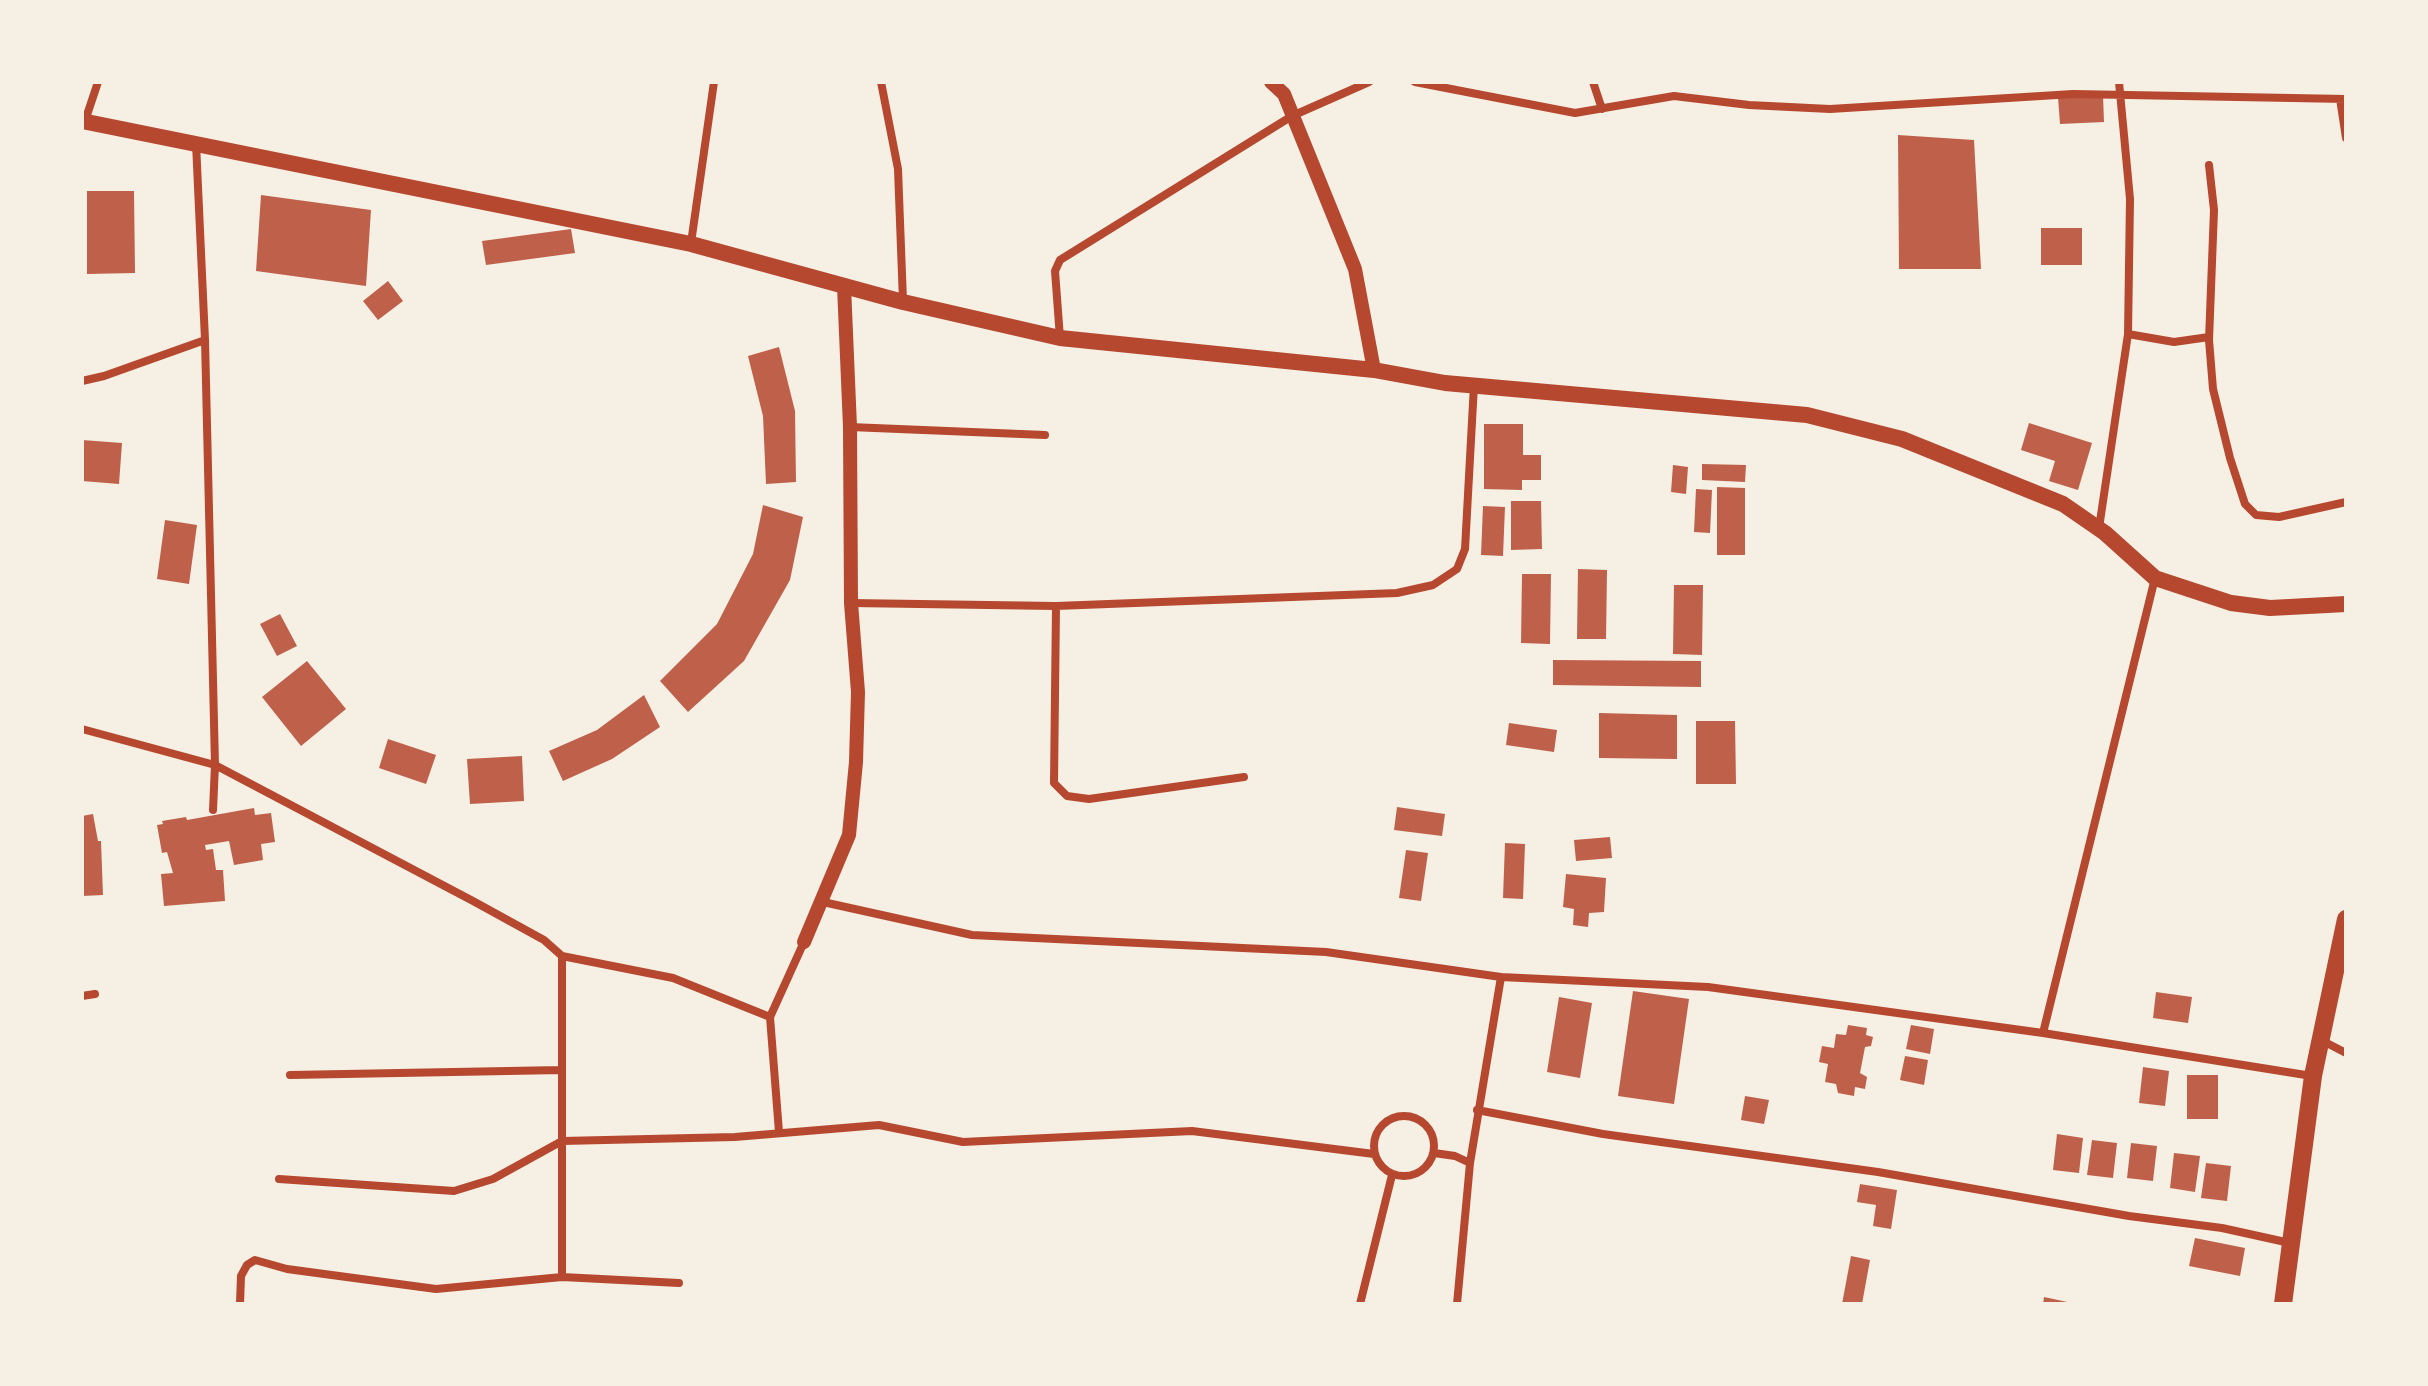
<!DOCTYPE html>
<style>
body{margin:0}
#map{position:relative;width:2428px;height:1386px;overflow:hidden;background:#f6efe4;font-family:Quicksand,sans-serif}
canvas{display:block}
.frame{position:absolute;inset:0;border:84px solid #f6efe4;pointer-events:none}
</style>
<div id="map">
<canvas width="2428" height="1386"></canvas>
<div class="frame"></div>
</div>
<script>
const g = document.querySelector('canvas').getContext('2d');
g.lineJoin = 'round';
function paint(path, color) {
  g.fillStyle = color;
  g.fill(path, 'evenodd');
}
function poly(rows) {
  const path = new Path2D();
  for (const r of rows) {
    if (r.length === 3) {
      path.moveTo(r[0] + r[2], r[1]);
      path.arc(r[0], r[1], r[2], 0, 2 * Math.PI);
      continue;
    }
    path.moveTo(r[0], r[1]);
    for (let i = 2; i < r.length; i += 2) path.lineTo(r[i], r[i + 1]);
  }
  return path;
}
function strokePath(path, color, width, dash) {
  g.strokeStyle = color;
  g.lineWidth = width;
  g.lineCap = dash ? 'butt' : 'round';
  g.setLineDash(dash || []);
  g.stroke(path);
}
paint(poly([
 [2103,95,2104,122,2060,124,2058,97],
 [1898,135,1974,140,1981,269,1899,269],
 [87,191,134,191,135,273,87,274],
 [261,195,371,210,366,286,256,271],
 [2041,228,2082,228,2082,265,2041,265],
 [571,229,575,253,486,265,482,241],
 [388,281,403,301,378,320,363,301],
 [779,347,795,411,796,482,766,484,763,416,748,356],
 [2029,423,2092,443,2078,490,2049,481,2055,461,2021,450],
 [1484,424,1523,424,1523,455,1541,455,1541,480,1522,480,1522,490,1484,489],
 [82,440,122,443,119,484,82,481],
 [1702,464,1746,465,1745,482,1702,480],
 [1673,465,1688,467,1686,494,1671,492],
 [1717,487,1745,488,1745,555,1717,555],
 [1696,489,1712,490,1710,533,1694,532],
 [1511,501,1541,501,1542,549,1511,550],
 [763,505,803,517,790,580,744,661,688,712,660,681,717,624,753,554],
 [1483,506,1505,507,1503,556,1481,555],
 [165,520,197,525,189,584,157,579],
 [1578,569,1607,570,1606,639,1577,639],
 [1522,574,1551,574,1550,644,1521,643],
 [1674,585,1703,585,1702,655,1673,654],
 [280,614,297,646,277,656,260,624],
 [1553,660,1701,661,1701,687,1553,685],
 [307,661,346,709,301,746,262,697],
 [644,695,660,727,612,759,563,781,549,751,597,730],
 [1599,713,1677,715,1677,759,1599,758],
 [1696,721,1735,721,1736,784,1696,784],
 [1509,723,1557,730,1554,752,1506,745],
 [388,739,436,755,426,784,379,768],
 [522,756,524,801,470,804,467,759],
 [1397,807,1445,814,1442,836,1394,830],
 [254,808,255,815,271,813,275,842,261,844,263,860,234,865,229,841,205,845,206,850,213,849,216,870,223,870,225,901,164,906,161,874,173,873,167,852,162,853,157,825,163,824,162,821,186,817,187,820],
 [93,814,98,841,101,841,103,895,82,896,82,816],
 [1610,837,1612,858,1576,861,1574,840],
 [1505,843,1525,844,1523,899,1503,898],
 [1406,850,1428,853,1421,901,1399,898],
 [1566,874,1606,878,1604,912,1589,913,1588,927,1573,925,1574,909,1563,907],
 [1633,991,1689,999,1674,1104,1618,1096],
 [2156,992,2192,997,2188,1023,2153,1018],
 [1559,997,1592,1003,1580,1078,1547,1072],
 [1848,1025,1867,1028,1866,1035,1873,1037,1871,1046,1865,1047,1860,1073,1867,1077,1865,1089,1855,1087,1854,1096,1838,1093,1836,1084,1825,1082,1828,1064,1819,1062,1822,1046,1834,1048,1836,1034,1846,1035],
 [1911,1025,1934,1029,1930,1054,1906,1049],
 [1905,1056,1928,1060,1924,1085,1900,1080],
 [2143,1067,2169,1071,2165,1106,2139,1103],
 [2187,1075,2218,1075,2218,1119,2187,1119],
 [1745,1096,1769,1100,1764,1124,1741,1120],
 [2057,1134,2083,1138,2079,1173,2053,1170],
 [2092,1140,2117,1143,2113,1178,2087,1175],
 [2131,1143,2157,1146,2153,1181,2127,1178],
 [2174,1153,2200,1156,2195,1192,2170,1188],
 [2206,1163,2231,1166,2227,1201,2201,1198],
 [1860,1184,1897,1190,1891,1229,1873,1226,1876,1205,1857,1202],
 [2195,1238,2245,1248,2240,1276,2189,1266],
 [1851,1256,1870,1260,1862,1304,1842,1304],
 [2044,1297,2072,1303,2072,1304,2043,1304]
]), '#bf614a');
strokePath(poly([
 [881,82,898,169,903,301],
 [1415,82,1575,113,1674,96,1749,105,1830,109,2073,94,2346,99],
 [1593,82,1602,109],
 [2340,99,2346,138],
 [85,121,98,82],
 [196,143,205,340,215,765,213,810],
 [2209,165,2214,210,2209,340,2213,389,2230,458,2245,504,2256,515,2279,517,2346,502],
 [691,243,714,82],
 [2128,334,2174,342,2209,337],
 [1060,338,1055,271,1060,260,1292,116,1369,82],
 [82,381,104,376,205,340],
 [850,427,1045,435],
 [2099,528,2128,334,2130,199,2119,82],
 [851,603,1056,606,1397,593,1433,585,1457,569,1465,549,1474,385],
 [1056,606,1054,783,1067,796,1089,799,1244,777],
 [82,729,215,765,473,901,544,940,562,956,673,978,770,1017],
 [823,902,972,935,1326,952,1501,977,1708,987,2043,1033,2312,1076],
 [82,996,95,994],
 [2043,1033,2155,578],
 [2321,1040,2346,1053],
 [290,1075,562,1070],
 [1477,1110,1603,1134,1878,1172,2129,1216,2222,1228,2290,1243],
 [1404,1146,30],
 [779,1132,770,1017,804,942],
 [1434,1153,1455,1156,1470,1163,1457,1304],
 [1470,1163,1501,977],
 [279,1179,454,1191,493,1179,562,1141,735,1137,879,1125,963,1142,1192,1131,1374,1154],
 [562,1277,562,956],
 [240,1304,241,1276,247,1265,255,1260,287,1269,436,1289,562,1277,679,1283],
 [1360,1304,1392,1175]
]), '#b5482f', 8);
strokePath(poly([
 [1271,82,1284,94,1355,269,1374,370],
 [804,942,849,835,856,762,858,692,851,603,850,427,844,286]
]), '#b5482f', 14);
strokePath(poly([
 [82,121,691,244,903,302,1060,338,1374,370,1445,383,1807,415,1902,439,2063,504,2105,533,2155,578,2231,603,2270,608,2346,604]
]), '#b5482f', 16);
strokePath(poly([
 [2283,1304,2313,1076,2346,919]
]), '#b5482f', 18);
</script>
